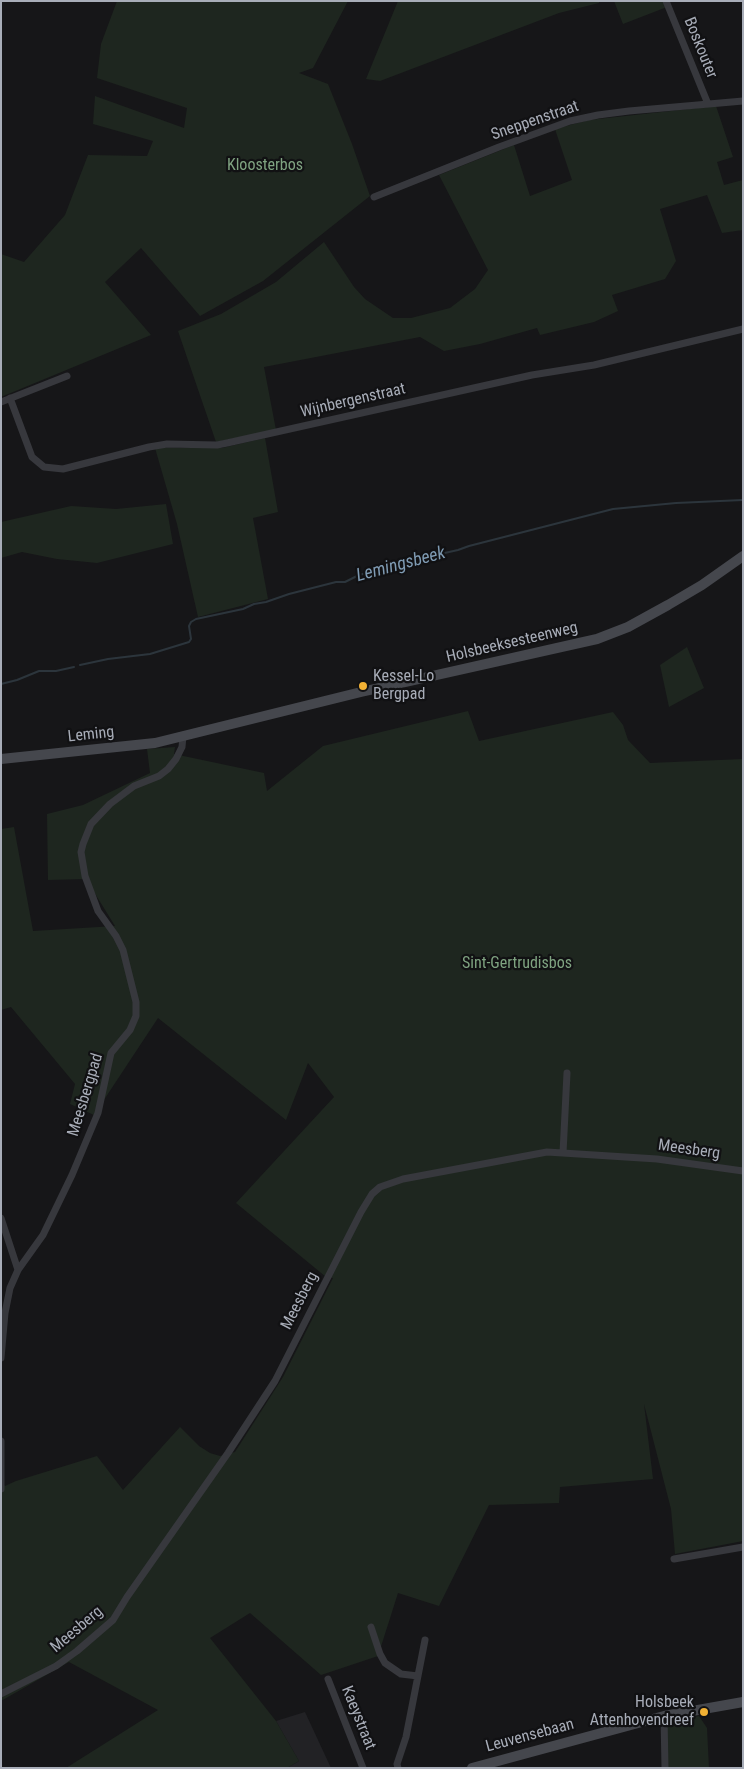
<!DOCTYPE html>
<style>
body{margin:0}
#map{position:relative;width:744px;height:1769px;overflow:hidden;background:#161618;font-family:"Roboto Condensed",sans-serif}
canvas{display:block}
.frame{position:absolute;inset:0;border:2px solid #a8adb8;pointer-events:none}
</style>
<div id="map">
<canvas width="744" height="1769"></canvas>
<div class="frame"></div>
</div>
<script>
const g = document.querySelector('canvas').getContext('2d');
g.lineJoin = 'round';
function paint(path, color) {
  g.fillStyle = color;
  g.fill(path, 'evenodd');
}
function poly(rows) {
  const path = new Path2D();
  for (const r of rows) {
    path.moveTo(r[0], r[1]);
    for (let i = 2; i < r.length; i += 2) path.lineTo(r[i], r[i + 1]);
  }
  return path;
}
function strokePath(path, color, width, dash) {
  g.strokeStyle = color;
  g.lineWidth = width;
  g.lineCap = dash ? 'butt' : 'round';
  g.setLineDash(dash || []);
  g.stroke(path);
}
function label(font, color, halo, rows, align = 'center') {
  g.font = font + ' "Roboto Condensed",sans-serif';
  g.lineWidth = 4.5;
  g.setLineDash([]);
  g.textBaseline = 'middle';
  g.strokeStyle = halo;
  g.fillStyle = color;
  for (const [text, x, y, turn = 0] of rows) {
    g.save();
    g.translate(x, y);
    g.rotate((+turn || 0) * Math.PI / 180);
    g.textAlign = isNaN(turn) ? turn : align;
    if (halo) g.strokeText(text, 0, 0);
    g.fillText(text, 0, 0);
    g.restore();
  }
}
paint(poly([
 [305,1712,331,1768,287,1768,299,1761,276,1721]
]), '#222225');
paint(poly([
 [117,1,348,1,313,68,299,73,328,84,352,144,370,196,263,281,200,316,141,248,105,282,151,335,1,397,1,254,24,262,65,215,88,155,147,156,153,141,93,124,95,96,184,128,187,108,97,78,101,44],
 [398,1,599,1,599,3,559,13,380,81,366,79],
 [614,1,665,1,667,7,623,24],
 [716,106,733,157,717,162,724,185,743,180,743,230,722,233,707,195,660,209,676,261,665,279,612,295,618,311,594,322,540,335,537,328,480,344,444,351,420,337,264,367,276,430,216,442,178,331,221,314,276,282,324,242,354,287,365,299,393,318,411,318,450,308,475,289,488,270,439,175,514,145,530,196,572,180,555,129,589,120],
 [265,438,278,512,253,518,268,599,198,617,177,524,155,448,222,448],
 [166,504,173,544,97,563,57,559,22,552,1,558,1,522,71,506,116,509],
 [687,647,704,688,669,707,660,665],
 [468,711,479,741,613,712,623,725,628,740,650,763,743,759,743,1541,675,1554,671,1509,644,1404,653,1479,560,1487,559,1503,489,1505,439,1606,398,1593,378,1656,321,1675,250,1613,210,1638,276,1721,299,1761,287,1768,66,1768,158,1710,69,1662,1,1701,1,1481,5,1486,16,1481,97,1456,123,1490,180,1427,199,1446,210,1453,220,1456,235,1452,283,1377,333,1278,326,1277,236,1203,334,1097,308,1063,286,1120,158,1018,94,1115,70,1104,75,1084,11,1007,1,1010,1,829,14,827,33,931,115,926,86,879,48,880,47,814,83,805,150,773,147,749,175,747,174,754,264,773,267,791,323,746],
 [699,1716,707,1728,709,1768,666,1768,665,1723]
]), '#1e261f');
strokePath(poly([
 [80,665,108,659,150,654,189,642,191,639,189,626,191,622,196,619,243,609,254,604,266,602,289,594,336,582,345,582,359,575,409,561,458,550,469,546,613,509,676,503,743,500],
 [1,684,17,680,39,671,56,671,74,667]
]), '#2c353c', 2);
strokePath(poly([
 [666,1,708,104],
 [374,197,499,147,570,121,598,115,629,111,743,101],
 [10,398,32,457,44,467,63,469,149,447,167,444,217,445,227,443,532,375,594,365,743,329],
 [1,402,67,376],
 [563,1153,567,1073],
 [1,1218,18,1270],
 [1,1358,5,1313,10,1288,18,1270,43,1235,72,1175,98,1113,111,1053,130,1030,136,1016,136,1002,123,950,116,936,98,911,85,876,81,852,83,844,91,824,110,804,134,786,159,776,168,769,176,759,182,747,183,736],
 [1,1441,1,1489],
 [674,1559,743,1547],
 [371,1627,380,1654,385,1663,401,1674,418,1676],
 [328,1679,363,1768],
 [1,1694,56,1666,77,1651,113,1620,127,1597,228,1453,275,1381,361,1212,372,1194,380,1187,403,1179,547,1152,657,1159,743,1171],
 [664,1716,665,1768],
 [398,1768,397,1764,406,1737,425,1640]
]), '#37383d', 7);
strokePath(poly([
 [1,759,155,743,361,692,597,639,628,627,668,605,702,585,743,556],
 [472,1768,664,1716,743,1702]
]), '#45474d', 10);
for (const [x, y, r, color] of [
 [363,686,5,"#f2b134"],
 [704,1712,5,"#f2b134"]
]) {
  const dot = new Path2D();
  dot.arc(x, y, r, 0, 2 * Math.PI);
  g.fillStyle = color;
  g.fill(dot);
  strokePath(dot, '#111113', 2);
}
label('16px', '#a8adb8', '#111113', [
 ["Boskouter",700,48,68],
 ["Sneppenstraat",535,121,-19],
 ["Wijnbergenstraat",353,401,-13],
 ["Holsbeeksesteenweg",512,643,-13],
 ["Leming",91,735,-6],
 ["Meesbergpad",86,1095,-73],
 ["Meesberg",689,1150,8],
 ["Meesberg",300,1301,-63],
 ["Meesberg",77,1630,-40],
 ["Kaeystraat",358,1718,68],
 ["Leuvensebaan",530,1736,-15]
]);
label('16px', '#7fa381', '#111113', [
 ["Kloosterbos",265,166],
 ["Sint-Gertrudisbos",517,964]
]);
label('16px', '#a8adb8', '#111113', [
 ["Kessel-Lo",373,677],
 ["Bergpad",373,695],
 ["Holsbeek",694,1703,"right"],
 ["Attenhovendreef",694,1721,"right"]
], 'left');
label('italic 18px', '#7f9bb3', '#111113', [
 ["Lemingsbeek",401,565,-15]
]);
</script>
